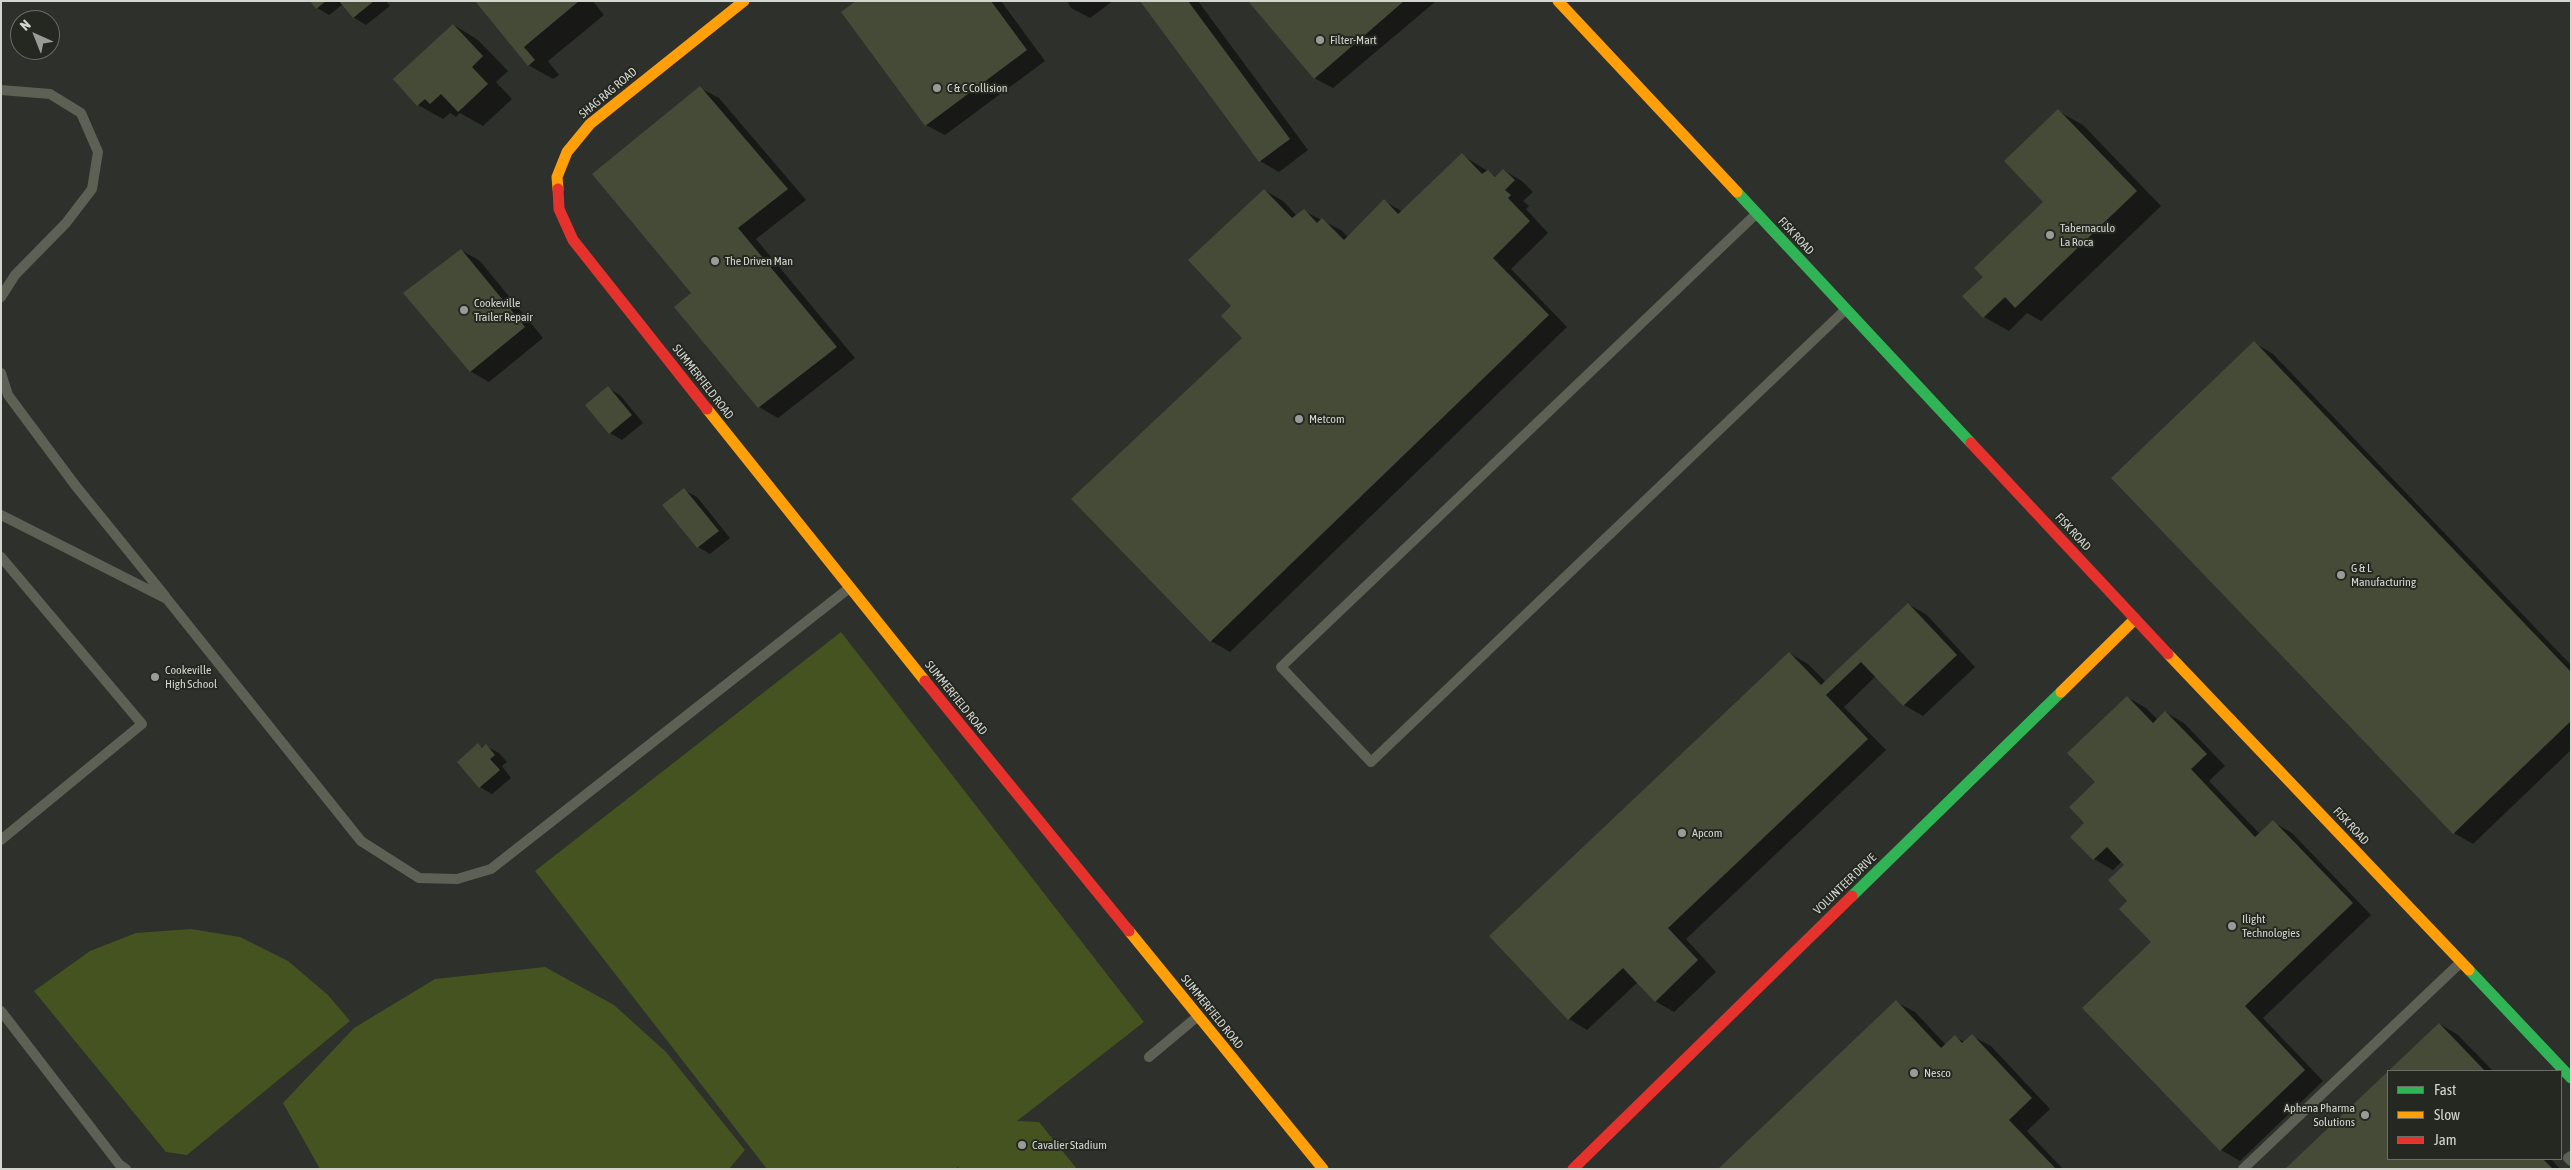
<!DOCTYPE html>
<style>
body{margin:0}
#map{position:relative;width:2572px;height:1170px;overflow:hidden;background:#2e302b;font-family:"Asap Condensed",sans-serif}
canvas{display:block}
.frame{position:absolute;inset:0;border:2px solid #d3d5cf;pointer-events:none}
.legend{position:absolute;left:2387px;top:1070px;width:175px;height:90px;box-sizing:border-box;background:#252820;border:1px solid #6b6d66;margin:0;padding:6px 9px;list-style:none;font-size:15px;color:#d3d5cf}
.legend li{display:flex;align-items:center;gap:10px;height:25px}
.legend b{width:25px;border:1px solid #6b6d66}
.north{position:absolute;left:10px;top:10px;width:50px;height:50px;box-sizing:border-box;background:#252820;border:1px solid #6b6d66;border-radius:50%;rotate:316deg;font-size:14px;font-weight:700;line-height:20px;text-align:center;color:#d3d5cf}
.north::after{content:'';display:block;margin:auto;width:18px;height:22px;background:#999b96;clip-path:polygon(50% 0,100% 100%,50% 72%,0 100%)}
</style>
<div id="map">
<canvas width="2572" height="1170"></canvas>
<div class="frame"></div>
<ul class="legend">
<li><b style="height:6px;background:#30b455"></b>Fast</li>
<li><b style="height:6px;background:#ff9f0a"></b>Slow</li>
<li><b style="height:6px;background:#e5322d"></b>Jam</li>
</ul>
<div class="north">N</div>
</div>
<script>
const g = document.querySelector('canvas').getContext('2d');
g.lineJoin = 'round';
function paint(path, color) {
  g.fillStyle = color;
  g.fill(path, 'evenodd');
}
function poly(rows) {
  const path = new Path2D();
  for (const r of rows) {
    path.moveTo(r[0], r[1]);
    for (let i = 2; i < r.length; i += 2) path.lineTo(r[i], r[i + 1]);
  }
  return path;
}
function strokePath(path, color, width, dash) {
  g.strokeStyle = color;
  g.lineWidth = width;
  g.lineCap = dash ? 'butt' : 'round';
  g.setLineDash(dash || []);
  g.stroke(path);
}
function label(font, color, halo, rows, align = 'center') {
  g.font = font + ' "Asap Condensed",sans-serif';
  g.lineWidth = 4;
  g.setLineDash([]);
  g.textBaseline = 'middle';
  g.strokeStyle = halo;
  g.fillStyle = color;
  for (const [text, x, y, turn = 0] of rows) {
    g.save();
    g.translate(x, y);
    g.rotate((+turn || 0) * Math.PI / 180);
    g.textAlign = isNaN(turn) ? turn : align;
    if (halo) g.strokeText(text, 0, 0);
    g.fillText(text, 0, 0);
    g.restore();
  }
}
paint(poly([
 [841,632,1144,1022,1017,1121,1039,1122,1077,1169,957,1169,959,1166,955,1169,767,1169,535,871],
 [191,929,240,937,288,961,328,995,350,1021,187,1155,166,1152,34,991,90,951,136,933],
 [545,967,614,1005,666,1052,745,1150,729,1169,320,1169,283,1103,354,1028,435,979]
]), '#44531f');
paint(poly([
 [311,1,386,1,390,6,366,25,353,17,343,4,329,15,317,8],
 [477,1,593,1,604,15,548,61,559,75,553,79,528,65],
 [858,1,1001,1,1045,61,945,135,926,125],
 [1067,1,1113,1,1090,18,1071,8],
 [1142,1,1198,1,1308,150,1279,172,1260,161],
 [1249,1,1434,1,1435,2,1333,88,1314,78],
 [454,25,478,40,508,71,496,82,512,99,483,126,460,113,456,117,450,113,443,119,418,105],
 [700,88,719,98,806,200,756,239,855,358,778,418,759,407,693,293],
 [2058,111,2083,125,2161,206,2041,321,2027,313,2009,331,1984,317,1985,277,2045,202],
 [1462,155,1497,177,1503,170,1522,181,1533,192,1523,201,1529,206,1526,209,1548,233,1511,269,1567,327,1230,652,1211,641,1244,338,1233,306,1264,190,1283,201,1297,216,1304,211,1341,230,1348,237,1384,201,1403,212],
 [461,250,480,261,543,338,489,382,470,371],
 [2254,343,2273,354,2571,665,2571,750,2473,844,2454,833,2113,478],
 [608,388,620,395,643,423,622,440,610,433],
 [684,490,697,497,730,538,710,554,698,547],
 [1908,604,1927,615,1975,667,1923,716,1904,705,1876,676,1844,707,1886,750,1686,939,1716,972,1674,1012,1655,1001,1638,982,1587,1030,1569,1019,1789,653,1808,664,1826,682],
 [2127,697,2146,708,2158,720,2165,712,2184,723,2225,766,2209,781,2260,834,2273,822,2292,833,2371,915,2263,1018,2323,1081,2240,1161,2221,1150,2084,1008,2152,942,2126,865,2122,861,2113,870,2094,859,2072,837,2086,823,2097,782],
 [478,745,484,748,486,746,499,753,507,762,502,766,511,778,492,794,480,787],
 [1896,1002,1915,1012,1946,1045,1955,1037,1965,1042,1972,1036,1991,1046,2050,1109,2027,1131,2063,1169,1720,1169],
 [2440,1024,2458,1035,2493,1071,2390,1071],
 [2388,1073,2388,1159,2551,1159,2560,1169,2286,1169]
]), '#0007');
paint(poly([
 [310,1,326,1,316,9],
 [339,1,374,1,353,18],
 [475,1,579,1,524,47,535,60,528,66],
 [856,1,991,1,1027,50,925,126,841,12],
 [1140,1,1188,1,1290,139,1259,162],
 [1248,1,1404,1,1314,79],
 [453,24,483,56,472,67,488,84,458,112,441,94,430,104,425,99,417,106,393,79],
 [700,86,788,189,738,228,837,347,758,408,674,307,691,293,592,174],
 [2058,109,2137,191,2015,308,2005,297,1983,318,1962,296,1983,277,1974,268,2043,202,2004,161],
 [1462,153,1482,174,1488,170,1495,177,1503,169,1515,180,1505,190,1511,195,1508,198,1530,221,1493,258,1549,315,1210,642,1071,499,1242,338,1221,316,1231,306,1188,260,1264,189,1292,218,1304,209,1317,223,1322,218,1344,240,1384,199,1398,214],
 [461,249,525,327,470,372,403,293],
 [2254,341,2571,672,2571,721,2453,834,2111,478],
 [608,386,632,415,609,434,585,405],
 [684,488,719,531,697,548,662,505],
 [1908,603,1957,655,1903,706,1861,662,1826,695,1868,739,1668,928,1698,960,1655,1002,1623,968,1568,1020,1489,936,1789,652,1821,685],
 [2127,696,2153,723,2165,711,2207,754,2191,769,2255,837,2273,820,2353,903,2245,1006,2305,1070,2220,1151,2082,1008,2151,942,2119,909,2127,901,2108,880,2124,865,2107,847,2093,860,2070,837,2084,823,2069,807,2095,782,2067,753],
 [478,743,482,748,486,744,495,755,490,759,500,770,479,788,457,762],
 [1896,1000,1941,1048,1955,1035,1962,1043,1972,1034,2032,1098,2009,1120,2056,1169,1718,1169],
 [2439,1023,2485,1071,2388,1071,2388,1159,2543,1159,2553,1169,2285,1169]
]), '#464b37');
strokePath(poly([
 [1,90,50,94,81,113,98,152,92,189,66,223,15,275,1,297],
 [1756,214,1281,667,1371,762,1845,310],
 [1,373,8,395,75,485,165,596],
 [1,515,167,599,361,841,419,878,457,879,491,869,848,589],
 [1,557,142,724,1,840],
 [1,1011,119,1164,126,1169],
 [1149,1057,1198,1016],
 [2571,1156,2568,1158,2571,1161],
 [2243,1169,2460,963]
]), '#5c6055', 10);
strokePath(poly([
 [1737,192,1971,443],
 [1852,896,2061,692],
 [2469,970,2571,1078]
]), '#30b455', 11);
strokePath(poly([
 [1558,1,1737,192],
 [558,189,557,177,567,152,590,124,744,1],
 [707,409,925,681],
 [2168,654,2469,970],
 [2061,692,2135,619],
 [1129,931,1323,1169]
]), '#ff9f0a', 11);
strokePath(poly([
 [558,189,559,209,573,240,707,409],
 [1971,443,2168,654],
 [925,681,1129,931],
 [1573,1169,1852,896]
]), '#e5322d', 11);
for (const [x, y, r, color] of [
 [1320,40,5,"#999b96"],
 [937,88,5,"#999b96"],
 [2050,235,5,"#999b96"],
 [715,261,5,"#999b96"],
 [464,310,5,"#999b96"],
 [1299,419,5,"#999b96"],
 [2341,575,5,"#999b96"],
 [155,677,5,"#999b96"],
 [1682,833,5,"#999b96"],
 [2232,926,5,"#999b96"],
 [1914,1073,5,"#999b96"],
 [2365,1115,5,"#999b96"],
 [1022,1145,5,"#999b96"]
]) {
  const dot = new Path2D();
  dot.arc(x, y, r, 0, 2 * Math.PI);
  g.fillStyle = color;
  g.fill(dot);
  strokePath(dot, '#252820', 2);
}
label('12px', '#d3d5cf', '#252820', [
 ["Filter-Mart",1330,40],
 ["C & C Collision",947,88],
 ["Tabernaculo",2060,228],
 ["La Roca",2060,242],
 ["The Driven Man",725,261],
 ["Cookeville",474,303],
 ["Trailer Repair",474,317],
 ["Metcom",1309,419],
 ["G & L",2351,568],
 ["Manufacturing",2351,582],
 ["Cookeville",165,670],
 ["High School",165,684],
 ["Apcom",1692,833],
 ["Ilight",2242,919],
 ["Technologies",2242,933],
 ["Nesco",1924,1073],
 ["Aphena Pharma",2355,1108,"right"],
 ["Solutions",2355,1122,"right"],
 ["Cavalier Stadium",1032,1145]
], 'left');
label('12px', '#d3d5cf', '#252820', [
 ["SHAG RAG ROAD",608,93,-40],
 ["FISK ROAD",1796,236,47],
 ["SUMMERFIELD ROAD",703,382,52],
 ["FISK ROAD",2073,532,47],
 ["SUMMERFIELD ROAD",956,698,51],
 ["FISK ROAD",2351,826,47],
 ["VOLUNTEER DRIVE",1845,884,-44],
 ["SUMMERFIELD ROAD",1212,1012,51]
]);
</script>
